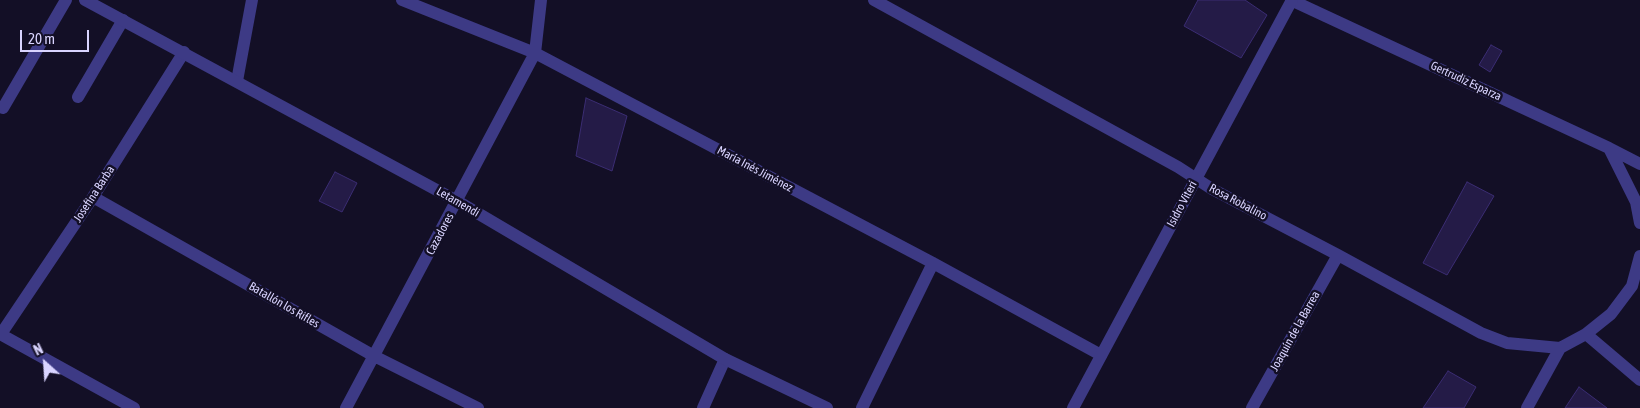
<!DOCTYPE html>
<meta charset="utf-8">
<style>
body{margin:0}
#map{position:relative;width:1640px;height:408px;overflow:hidden;background:#130f26;font-family:"Asap Condensed",sans-serif}
canvas{display:block}
.north{position:absolute;left:20px;top:338px;width:50px;height:50px;-webkit-text-stroke:4px #130f26;paint-order:stroke;rotate:334deg;font-size:14px;font-weight:700;line-height:20px;text-align:center;color:#d9d4ff}
.north::after{content:'';display:block;margin:auto;width:18px;height:22px;background:#d9d4ff;clip-path:polygon(50% 0,100% 100%,50% 72%,0 100%)}
.scale{position:absolute;left:20px;top:30px;width:69px;height:22px;box-sizing:border-box;border:2px solid #d9d4ff;border-top:0;padding-left:6px;font-size:15px;line-height:18px;white-space:nowrap;color:#d9d4ff;-webkit-text-stroke:4px #130f26;paint-order:stroke}
</style>
<div id="map">
<canvas width="1640" height="408"></canvas>
<div class="north">N</div>
<div class="scale">20 m</div>
</div>
<script>
const g = document.querySelector('canvas').getContext('2d');
g.lineJoin = 'round';
function paint(path, color) {
  g.fillStyle = color;
  g.fill(path, 'evenodd');
}
function poly(rows) {
  const path = new Path2D();
  for (const r of rows) {
    path.moveTo(r[0], r[1]);
    for (let i = 2; i < r.length; i += 2) path.lineTo(r[i], r[i + 1]);
  }
  return path;
}
function strokePath(path, color, width, dash) {
  g.strokeStyle = color;
  g.lineWidth = width;
  g.lineCap = dash ? 'butt' : 'round';
  g.setLineDash(dash || []);
  g.stroke(path);
}
function label(font, color, halo, rows, align = 'center') {
  g.font = font + ' "Asap Condensed",sans-serif';
  g.lineWidth = 5;
  g.setLineDash([]);
  g.textBaseline = 'middle';
  g.strokeStyle = halo;
  g.fillStyle = color;
  for (const [text, x, y, turn = 0] of rows) {
    g.save();
    g.translate(x, y);
    g.rotate((+turn || 0) * Math.PI / 180);
    g.textAlign = isNaN(turn) ? turn : align;
    if (halo) g.strokeText(text, 0, 0);
    g.fillText(text, 0, 0);
    g.restore();
  }
}
const building = poly([
 [1198,0,1245,0,1267,15,1241,58,1184,26,1198,0],
 [1491,45,1502,51,1490,72,1479,65,1491,45],
 [586,98,627,116,612,171,576,156,586,98],
 [335,172,357,183,342,212,319,201,335,172],
 [1467,182,1494,196,1447,275,1423,263,1467,182],
 [1448,371,1476,387,1464,408,1423,408,1448,371],
 [1579,387,1607,408,1565,408,1579,387]
]);
paint(building, '#241b47');
strokePath(building, '#3b2d73', 1);
strokePath(poly([
 [402,0,535,53,933,263,1101,355],
 [874,0,1178,167,1212,189,1338,255,1481,333,1507,343,1560,348,1586,334,1611,314,1632,286,1640,256],
 [1291,0,1609,148,1640,164],
 [237,81,252,0],
 [78,97,123,20],
 [3,108,66,0],
 [1609,148,1636,202,1640,223],
 [93,197,374,356,478,408],
 [0,334,134,408],
 [1,334,93,197,184,52],
 [1586,334,1640,380],
 [346,408,535,53,541,0],
 [703,408,725,359],
 [862,408,933,263],
 [1252,408,1338,255],
 [1527,408,1560,348]
]), '#3d3a85', 12);
strokePath(poly([
 [85,0,457,201,725,359,827,408],
 [1073,408,1292,0]
]), '#3d3a85', 12);
label('12px', '#d9d4ff', '#130f26', [
 ["Gertrudiz Esparza",1466,81,25],
 ["María Inés Jiménez",755,169,28],
 ["Josefina Barba",94,194,-57],
 ["Letamendi",458,202,30],
 ["Rosa Robalino",1238,202,28],
 ["Isidro Viteri",1182,204,-62],
 ["Cazadores",440,234,-62],
 ["Batallón los Rifles",284,305,30],
 ["Joaquín de la Barrea",1295,331,-61]
]);
</script>
